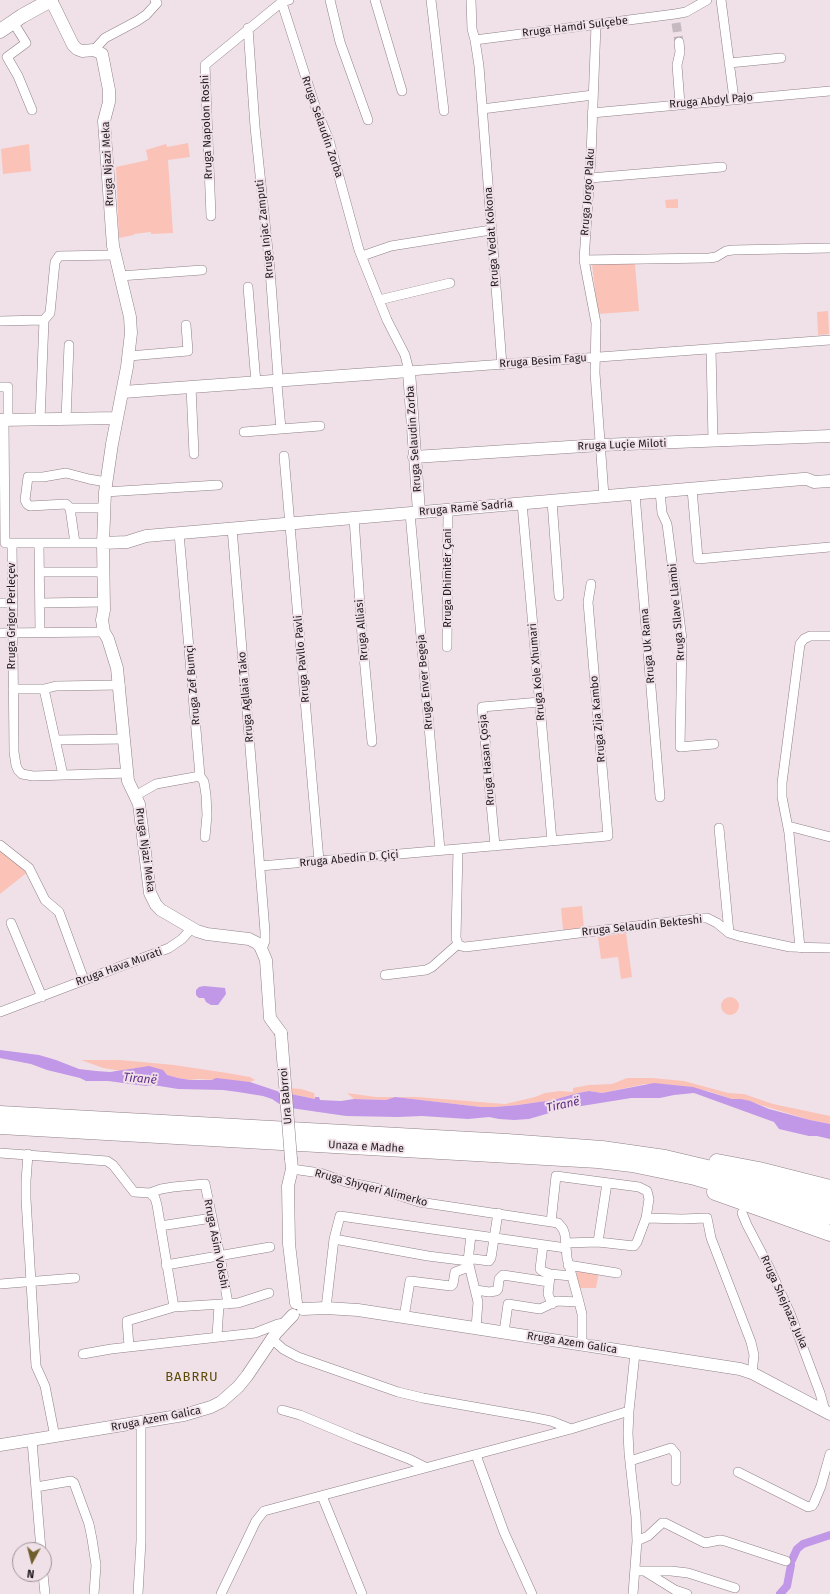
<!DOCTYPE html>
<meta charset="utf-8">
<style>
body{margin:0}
#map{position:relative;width:830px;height:1594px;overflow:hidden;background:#f0e1e8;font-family:"Fira Sans",sans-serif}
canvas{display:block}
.north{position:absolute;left:12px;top:1542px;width:40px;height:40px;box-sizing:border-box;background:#f0e1e8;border:1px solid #9d9197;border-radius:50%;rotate:187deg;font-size:11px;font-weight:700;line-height:16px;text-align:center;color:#201a1d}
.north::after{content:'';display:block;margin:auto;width:14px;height:18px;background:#705f2d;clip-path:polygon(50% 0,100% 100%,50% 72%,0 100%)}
</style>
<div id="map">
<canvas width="830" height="1594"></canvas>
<div class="north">N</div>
</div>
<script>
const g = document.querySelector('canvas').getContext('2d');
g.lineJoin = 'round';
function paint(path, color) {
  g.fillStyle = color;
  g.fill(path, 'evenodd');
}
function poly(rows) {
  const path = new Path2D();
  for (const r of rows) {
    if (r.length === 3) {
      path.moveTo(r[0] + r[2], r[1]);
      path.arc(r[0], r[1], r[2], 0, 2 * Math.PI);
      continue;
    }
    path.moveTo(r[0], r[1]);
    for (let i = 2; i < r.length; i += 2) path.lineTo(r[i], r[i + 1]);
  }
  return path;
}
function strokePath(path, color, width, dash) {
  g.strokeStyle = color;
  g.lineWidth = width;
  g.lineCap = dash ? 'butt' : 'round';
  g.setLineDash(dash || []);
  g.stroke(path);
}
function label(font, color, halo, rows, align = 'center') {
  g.font = font + ' "Fira Sans",sans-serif';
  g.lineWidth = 4;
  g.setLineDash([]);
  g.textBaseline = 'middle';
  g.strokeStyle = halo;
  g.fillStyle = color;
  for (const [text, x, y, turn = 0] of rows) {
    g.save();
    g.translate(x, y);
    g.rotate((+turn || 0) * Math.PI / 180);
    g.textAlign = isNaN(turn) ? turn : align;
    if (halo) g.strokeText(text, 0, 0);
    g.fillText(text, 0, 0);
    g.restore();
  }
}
paint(poly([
 [188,143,190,157,168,160,173,233,151,234,151,232,134,234,134,235,119,238,116,167,148,160,146,150,166,144,167,147],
 [29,144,31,171,3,174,1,149],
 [678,199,678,208,666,208,665,200],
 [592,264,635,264,639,311,598,314],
 [828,311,829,334,818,335,817,312],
 [0,848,29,871,0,894],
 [582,906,584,928,563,930,561,908],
 [626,933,632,977,621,979,618,957,601,959,598,937],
 [730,1006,9],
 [81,1060,120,1060,174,1065,227,1073,250,1077,255,1080,250,1082,198,1079,190,1080,178,1078,135,1068,121,1071,103,1068],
 [627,1078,652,1078,684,1081,728,1093,744,1094,773,1104,830,1116,830,1124,810,1120,741,1099,732,1099,708,1091,673,1085,645,1084,602,1093,589,1091,578,1093,553,1100,518,1105,495,1107,481,1107,395,1097,386,1100,354,1099,347,1093,376,1097,417,1097,505,1104,535,1097,545,1093,560,1091,573,1092,573,1088,589,1085,612,1084],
 [290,1088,301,1089,314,1093,315,1099,291,1094],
 [576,1269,599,1272,596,1288,579,1288]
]), '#fbc2b8');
paint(poly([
 [204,986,225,988,226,994,218,1005,211,1005,206,1002,204,998,199,998,196,995,196,990,199,987],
 [0,1050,39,1055,56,1060,79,1069,96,1071,110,1072,149,1066,163,1070,167,1075,178,1078,190,1080,212,1080,216,1078,250,1082,280,1092,281,1105,272,1099,263,1096,238,1092,223,1090,178,1089,153,1085,146,1086,108,1081,86,1081,80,1078,47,1070,31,1064,0,1058],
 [654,1083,693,1087,732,1099,741,1099,750,1101,769,1109,810,1120,830,1124,830,1139,817,1136,809,1136,779,1129,774,1122,694,1093,674,1095,660,1098,631,1098,563,1109,529,1119,514,1120,499,1119,489,1117,468,1119,422,1116,398,1117,346,1116,291,1108,291,1094,315,1099,315,1097,319,1097,320,1100,341,1101,354,1099,386,1100,395,1097,481,1107,495,1107,518,1105,553,1100,578,1093,589,1091,602,1093]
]), '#c197e7');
strokePath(poly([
 [792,1560,797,1549,803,1544,830,1535],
 [780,1594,787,1586,791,1565]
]), '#c197e7', 8);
strokePath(poly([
 [676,23,679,42]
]), '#c6b9bf', 9, [9, 4.5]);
const street = poly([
 [281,0,316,109,329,140,359,250,387,320,405,355,409,371,830,340],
 [330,0,340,42,368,120],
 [375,0,402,91],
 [431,0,444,111],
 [471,0,472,29,475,40,479,66,502,365],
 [721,0,734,99],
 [13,22,26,43,7,57,18,76,32,110],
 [596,25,591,156,584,260,596,323,595,373,604,496],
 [475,40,675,14,686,12,707,0],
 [679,42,680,52,677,65,680,104],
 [94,50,105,38,137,21,146,15,157,3,155,0],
 [729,63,781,58],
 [482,109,593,95],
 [592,113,830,91],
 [590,178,722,167],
 [211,216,205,65,272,10,282,2,289,0],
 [362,256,391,246,491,230],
 [584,260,709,258,716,257,726,251,733,250,830,248],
 [120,276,202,270],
 [248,287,256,383],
 [379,300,450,283],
 [0,321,44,320,50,313,55,262,59,256,115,255],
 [711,349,713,441],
 [129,356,188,351,186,325],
 [0,387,8,387,8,420],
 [191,387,194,454],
 [66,419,69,345],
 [4,420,5,543],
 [40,420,44,320],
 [281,429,320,426],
 [244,432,281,429,277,385,278,377,270,270,255,127,248,28],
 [284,456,319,861],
 [692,489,698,559,830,547],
 [660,491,662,513,667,524,682,639,680,747,714,744],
 [105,492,218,485],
 [635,494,660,797],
 [552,501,559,596],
 [522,503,552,841],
 [70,508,75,543],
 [104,508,70,508,66,504,30,506,27,504,25,500,28,477,43,477,66,473,89,479,106,482],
 [410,513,440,850],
 [354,518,362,635,372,742],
 [232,528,263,906,265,932,265,941,262,949],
 [179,533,200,776,204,782,206,795,207,815,205,837],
 [7,543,103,543],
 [12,543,14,752,16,765,18,770,22,774,33,776,128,773],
 [39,543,40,632],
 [40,572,103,572],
 [0,603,13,603],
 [40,603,103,602],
 [0,633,104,632],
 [447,647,448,510],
 [13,689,44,689,56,686,120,685],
 [44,689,63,775],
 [56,740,125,739],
 [135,796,156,784,200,776],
 [788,826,830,837],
 [719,828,729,933],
 [0,845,29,868,45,900,59,912,84,980],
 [495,846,482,707,540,702],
 [458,849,456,938,458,944,461,946,465,947,482,945,701,918,707,918,717,923,729,933,739,936,790,947,830,948],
 [260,866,608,836,588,602,591,584],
 [11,923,42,997],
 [800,948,789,833,782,797,782,783,800,644,804,639,810,636,830,636],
 [385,975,426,970,432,967,458,944],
 [0,1012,169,948,182,939,192,928],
 [0,1153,107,1161,113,1165,134,1192,150,1193,161,1189,173,1187,205,1184,220,1256,228,1304],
 [28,1154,26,1181,26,1199,36,1366,45,1386,55,1437],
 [292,1169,320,1173,346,1182,376,1188,419,1202,558,1223,563,1229,565,1235,567,1258,579,1302,582,1314,582,1344],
 [150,1193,155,1198,157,1205,174,1307],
 [742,1213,747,1225,768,1265,790,1313,820,1393,825,1411],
 [646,1218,682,1219,707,1218,711,1238,751,1342,754,1355,752,1373],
 [551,1222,556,1176,639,1187,647,1191,649,1199,646,1218,637,1242,634,1246,598,1242,566,1243],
 [160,1226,212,1218],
 [471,1235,468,1261,478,1302,476,1328],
 [334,1239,428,1256,468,1261,474,1259,489,1261,491,1258,498,1213],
 [598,1242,607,1183],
 [543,1245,540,1269,542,1271,550,1274,571,1276],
 [166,1265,270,1247],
 [568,1265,617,1273],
 [550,1276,548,1294,552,1304],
 [0,1284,75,1278],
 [476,1290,489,1292,496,1291,498,1289,499,1279,503,1275,549,1282],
 [326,1308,334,1239,340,1216,566,1248],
 [404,1317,410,1281,451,1286,453,1284,455,1272,469,1267],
 [504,1332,508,1304,540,1309,557,1301,579,1302],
 [217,1336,219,1305],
 [271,1338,283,1349,298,1357,398,1392,423,1398,531,1417,551,1421,571,1429],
 [129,1346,127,1321,174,1307,238,1303,269,1293],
 [83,1354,111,1349,255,1333,278,1324,285,1323],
 [282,1410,300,1415,355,1438,409,1459,425,1467],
 [32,1441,41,1550],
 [476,1455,504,1532,532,1594],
 [630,1461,671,1448,676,1454,676,1481],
 [738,1472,808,1507,812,1506,814,1503,821,1486,830,1454],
 [36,1487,71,1481,74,1483,89,1524,92,1539,96,1565,94,1594],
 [322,1496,362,1594],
 [637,1541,648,1536,662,1523,665,1523,705,1543,720,1540,725,1541,786,1561],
 [635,1571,671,1571,688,1573,735,1588],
 [646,1572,675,1590,687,1594],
 [43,1574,45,1594],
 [138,1594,141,1541,141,1423],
 [221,1594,256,1521,264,1511,571,1429,629,1411],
 [633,1594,637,1541,636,1517,629,1453,628,1433,629,1411,635,1353]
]);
const secondary = poly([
 [51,0,73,45,77,49,82,51,94,50,102,54,109,90,109,102,104,121,113,246,130,317,131,333,127,367,112,444,105,492,103,543,104,610,102,620,104,632,108,639,117,668,128,781,139,804,150,893,156,905,161,910,197,931,207,934,249,939,257,943,260,946,266,960,270,1018,281,1033],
 [123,392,409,371,419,512],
 [0,420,117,418],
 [414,457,600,445,830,436],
 [103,543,127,542,146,536,803,479,807,479,814,482,830,481],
 [291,1159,292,1169,288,1186,289,1244,296,1303],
 [303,1309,326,1308,358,1310,740,1369,752,1373,830,1414],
 [0,1445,184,1415,211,1407,221,1402,238,1387,247,1376,276,1333,293,1315]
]);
const primary = poly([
 [0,31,22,16,51,0]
]);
const highway = poly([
 [0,1114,507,1142,602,1149,665,1158,703,1167,830,1203],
 [0,1126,598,1160,632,1164,695,1177,830,1216],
 [717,1162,759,1170,830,1188],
 [715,1192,830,1233]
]);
strokePath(street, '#8f8187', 10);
strokePath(secondary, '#8f8187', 13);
strokePath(primary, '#8f8187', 15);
strokePath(highway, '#8f8187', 17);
strokePath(street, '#fff', 9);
strokePath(secondary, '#fff', 12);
strokePath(primary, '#fff', 14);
strokePath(highway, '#fff', 16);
const secondaryBridge = poly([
 [281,1033,291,1159]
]);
strokePath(secondaryBridge, '#8f8187', 13, []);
strokePath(secondaryBridge, '#fff', 12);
label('11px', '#201a1d', '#f0e1e8', [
 ["Rruga Hamdi Sulçebe",575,27,-7],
 ["Rruga Abdyl Pajo",711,101,-5],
 ["Rruga Napolon Roshi",207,127,-92],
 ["Rruga Selaudin Zorba",322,127,71],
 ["Rruga Njazi Meka",108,164,-93],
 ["Rruga Jorgo Plaku",588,192,-86],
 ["Rruga Injac Zamputi",265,229,-96],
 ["Rruga Vedat Kokona",492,237,-94],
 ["Rruga Besim Fagu",543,361,-4],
 ["Rruga Selaudin Zorba",414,439,-94],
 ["Rruga Luçie Miloti",622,445,-2],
 ["Rruga Ramë Sadria",466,508,-5],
 ["Rruga Dhimitër Çani",448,578,-90],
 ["Rruga Sllave Llambi",677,612,-95],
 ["Rruga Grigor Perleçev",12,616,-90],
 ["Rruga Alliasi",362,630,-95],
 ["Rruga Uk Rama",648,646,-95],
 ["Rruga Pavllo Pavli",302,659,-95],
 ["Rruga Kole Xhumari",537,672,-95],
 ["Rruga Enver Begeja",425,682,-95],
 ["Rruga Zef Bumçi",193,685,-95],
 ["Rruga Agllaia Tako",246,697,-95],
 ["Rruga Zija Kambo",598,719,-95],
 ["Rruga Hasan Çosja",487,760,-95],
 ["Rruga Njazi Meka",145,850,82],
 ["Rruga Abedin D. Çiçi",349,859,-5],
 ["Rruga Selaudin Bekteshi",642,926,-6],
 ["Rruga Hava Murati",119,967,-20],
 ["Ura Babrroi",286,1096,-95],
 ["Unaza e Madhe",366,1147,3],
 ["Rruga Shyqeri Alimerko",371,1188,15],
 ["Rruga Asim Vokshi",216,1244,79],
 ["Rruga Shejnaze Juka",784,1302,66],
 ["Rruga Azem Galica",572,1343,9],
 ["Rruga Azem Galica",156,1419,-11]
]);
label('italic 12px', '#612c88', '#f0e1e8', [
 ["Tiranë",140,1079,5],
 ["Tiranë",563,1105,-12]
]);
g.letterSpacing = '1px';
label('13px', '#5b4908', '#f0e1e8', [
 ["BABRRU",192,1377]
]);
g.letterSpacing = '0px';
</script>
